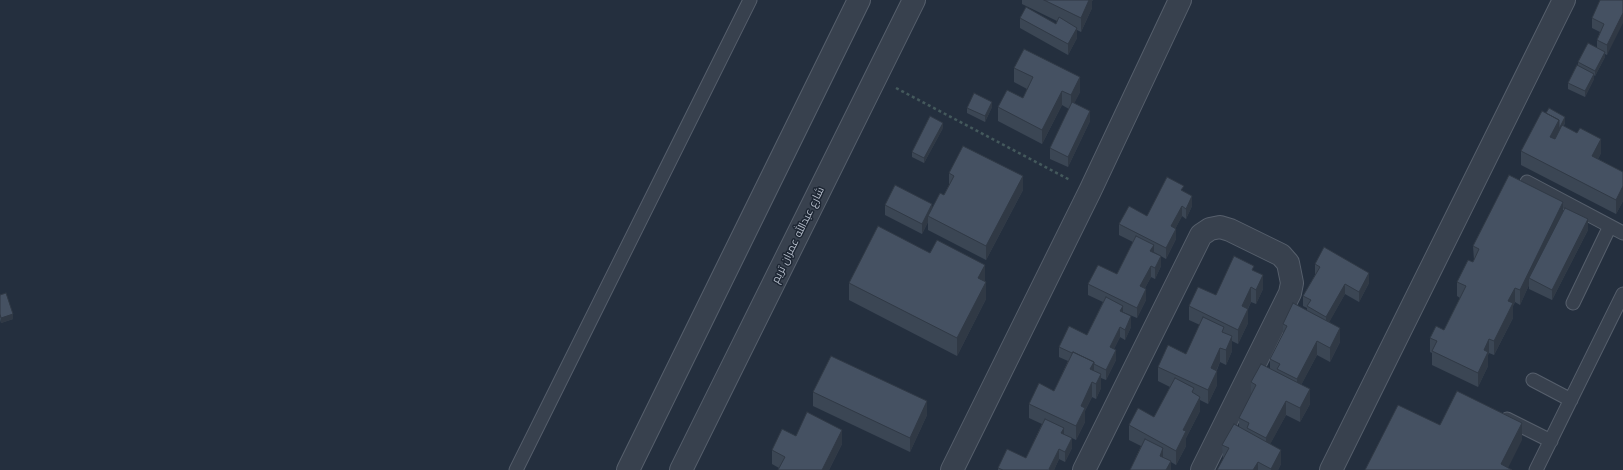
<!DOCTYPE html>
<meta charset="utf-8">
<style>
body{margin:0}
canvas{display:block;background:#242f3e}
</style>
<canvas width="1623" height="470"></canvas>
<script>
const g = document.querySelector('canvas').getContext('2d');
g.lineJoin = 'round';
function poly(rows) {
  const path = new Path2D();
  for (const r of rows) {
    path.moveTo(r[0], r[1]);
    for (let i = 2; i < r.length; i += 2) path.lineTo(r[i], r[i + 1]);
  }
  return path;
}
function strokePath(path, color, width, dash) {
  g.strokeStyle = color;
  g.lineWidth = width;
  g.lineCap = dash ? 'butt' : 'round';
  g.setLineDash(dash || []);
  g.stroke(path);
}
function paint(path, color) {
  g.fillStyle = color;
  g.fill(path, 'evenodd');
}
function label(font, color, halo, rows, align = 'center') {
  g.font = font + ' Inter,Cairo,sans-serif';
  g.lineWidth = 3;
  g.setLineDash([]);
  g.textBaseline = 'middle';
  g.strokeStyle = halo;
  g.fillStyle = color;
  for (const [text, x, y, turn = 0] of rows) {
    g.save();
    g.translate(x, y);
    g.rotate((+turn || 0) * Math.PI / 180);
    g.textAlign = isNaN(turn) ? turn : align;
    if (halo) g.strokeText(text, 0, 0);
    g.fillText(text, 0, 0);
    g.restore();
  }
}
const service = poly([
 [1527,182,1623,233],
 [1573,303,1610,226],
 [1533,380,1571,400],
 [1507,419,1551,441],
 [516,470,750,0],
 [1536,470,1623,294]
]);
const minor = poly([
 [952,470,1090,191,1180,0],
 [1084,470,1201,235,1210,229,1220,227,1230,230,1281,255,1288,263,1292,283,1290,293,1202,470],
 [1331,470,1564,0]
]);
const tertiary = poly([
 [628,470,859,0],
 [681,470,914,0]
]);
strokePath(service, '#565f6c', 15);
strokePath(minor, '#565f6c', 24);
strokePath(tertiary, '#565f6c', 24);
strokePath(poly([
 [896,88,1070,180]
]), '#44595c', 2.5, [3, 3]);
strokePath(service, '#38414e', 13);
strokePath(minor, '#38414e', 22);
strokePath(tertiary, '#38414e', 22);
paint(poly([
 [1022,0,1093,0,1092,1,1092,8,1081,32,1077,30,1077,38,1068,55,1020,28,1020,18,1056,24,1057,21,1022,4],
 [1623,0,1607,55,1605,54,1605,57,1595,76,1594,75,1594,79,1585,97,1568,89,1568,83,1578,66,1578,62,1597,48,1597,40,1600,32,1592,28,1592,18],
 [1014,68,1080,92,1074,103,1090,121,1068,167,1050,159,1050,148,1069,109,1062,105,1042,144,998,121,998,107,1023,98,1027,89,1014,82],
 [992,107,985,122,967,113,967,108],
 [1546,113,1565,122,1564,126,1601,153,1598,159,1623,172,1623,201,1616,214,1521,165,1521,151],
 [943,128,924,163,912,157,912,152],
 [949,173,1023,190,986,260,928,230,928,222,922,234,885,215,885,205,932,208,944,195,949,185],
 [1184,192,1192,206,1186,219,1182,216,1175,229,1176,239,1166,259,1154,252,1161,266,1155,279,1151,277,1145,288,1146,300,1137,318,1123,312,1131,327,1125,340,1120,337,1114,349,1116,360,1106,380,1101,378,1101,388,1096,399,1092,397,1085,411,1085,422,1076,440,1072,438,1072,448,1065,462,1059,459,1054,470,998,470,998,468,1026,458,1042,424,1029,418,1029,404,1054,391,1068,361,1059,357,1059,347,1087,335,1103,302,1088,295,1088,284,1117,274,1133,242,1119,235,1119,224,1147,216],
 [1563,212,1588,230,1552,300,1529,289,1529,285,1520,305,1515,302,1513,306,1513,318,1494,355,1489,353,1488,355,1488,366,1478,387,1432,365,1432,353,1430,352,1430,338,1444,330,1460,298,1457,296,1457,282,1474,260,1473,246],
 [1315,264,1369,283,1359,302,1345,294,1329,322,1340,342,1330,362,1317,355,1301,385,1310,404,1300,422,1286,415,1270,444,1281,464,1278,470,1217,470,1223,459,1222,445,1239,427,1239,418,1251,395,1251,382,1270,369,1270,359,1283,335,1283,324,1307,311,1307,308,1303,306,1303,296,1315,275],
 [1254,271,1263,289,1256,304,1251,302,1248,309,1248,323,1238,344,1232,341,1232,351,1226,365,1220,362,1217,370,1217,385,1208,404,1200,400,1200,411,1186,438,1186,446,1176,465,1171,462,1171,470,1130,470,1141,446,1129,440,1129,425,1154,417,1170,387,1158,381,1158,367,1186,354,1200,325,1189,320,1189,306,1216,295],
 [985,281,986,299,957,356,849,300,849,283],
 [0,295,13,319,1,323,0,319],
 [813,392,927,415,910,452,813,406],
 [796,436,842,444,829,470,778,470,779,468,772,464,772,450]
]), '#3b4654');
paint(poly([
 [1089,0,1093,0,1092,1,1092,8,1081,32,1081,18],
 [1623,13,1623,23,1607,55,1607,45],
 [1077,28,1077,38,1068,55,1068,44],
 [1605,52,1605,57,1595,76,1595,71],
 [1594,74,1594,79,1585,97,1585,91],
 [1080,77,1080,92,1071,110,1071,95],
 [1062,91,1062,105,1042,144,1042,130],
 [992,102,992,107,985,122,985,116],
 [1090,111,1090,121,1068,167,1068,157],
 [1565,117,1565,122,1550,151,1550,137,1559,120],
 [943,123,943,128,924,163,924,158],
 [1601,139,1601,153,1592,170,1592,156],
 [1023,176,1023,190,986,260,986,246],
 [1623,186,1623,201,1616,214,1616,200],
 [1192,196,1192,206,1186,219,1186,209],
 [1563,202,1563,216,1529,278,1529,285,1520,305,1520,290],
 [932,204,932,214,928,216,928,222,922,234,922,224],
 [1182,206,1182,216,1171,237,1171,226],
 [1588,219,1588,230,1552,300,1552,290],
 [1176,229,1176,239,1166,259,1166,248],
 [1154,245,1154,255,1150,251],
 [1161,256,1161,266,1155,279,1155,268],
 [985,265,985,282,978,278],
 [1151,266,1151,277,1140,297,1140,286],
 [1369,273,1369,283,1359,302,1359,292],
 [1263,275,1263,289,1256,304,1256,290],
 [986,282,986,299,957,356,957,338],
 [1345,284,1345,294,1326,328,1326,317],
 [1251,287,1251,302,1242,320,1242,306],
 [1515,288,1515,302,1513,306,1513,318,1494,355,1494,341,1508,301],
 [1146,289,1146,300,1137,318,1137,308],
 [1123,306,1123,316,1120,311],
 [1248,309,1248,323,1238,344,1238,330],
 [13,314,13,319,1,323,1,318],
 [1131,316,1131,327,1125,340,1125,330],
 [1120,327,1120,337,1110,357,1110,347],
 [1340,328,1340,342,1330,362,1330,348],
 [1232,336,1232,351,1226,365,1226,350],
 [1489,339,1489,353,1488,355,1488,366,1478,387,1478,373,1484,350],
 [1317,341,1317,355,1297,393,1297,379],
 [1220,348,1220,362,1211,382,1211,368],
 [1116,350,1116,360,1106,380,1106,370],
 [1094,362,1094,376,1090,369],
 [1217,371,1217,385,1208,404,1208,390],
 [1101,374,1101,388,1096,399,1096,384],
 [1092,382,1092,397,1085,411,1085,422,1076,440,1076,426,1081,406],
 [1310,389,1310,404,1300,422,1300,408],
 [1200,397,1200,411,1186,438,1186,446,1176,465,1176,451,1183,430],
 [927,401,927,415,910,452,910,438],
 [1286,401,1286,415,1266,452,1266,438],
 [1522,423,1522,440,1507,470,1501,464],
 [1064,428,1064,438,1061,433],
 [842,430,842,444,829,470,822,470],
 [1072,438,1072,448,1065,462,1065,452],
 [1163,448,1163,463,1160,456],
 [1059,449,1059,459,1054,470,1049,470],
 [1281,450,1281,464,1278,470,1271,470,1271,469],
 [1171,461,1171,470,1166,470],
 [1258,462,1258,470,1253,470]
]), '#303945');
const building = poly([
 [1044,0,1089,0,1081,18,1044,0],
 [1600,0,1623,0,1623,13,1607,45,1597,40,1604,24,1592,18,1600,0],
 [1026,7,1056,24,1059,17,1077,28,1068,44,1020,18,1026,7],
 [1588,43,1605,52,1595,71,1578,62,1588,43],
 [1024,49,1080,77,1071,95,1062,91,1042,130,998,107,1007,90,1023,98,1033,77,1014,68,1024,49],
 [1577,65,1594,74,1585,91,1568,83,1577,65],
 [974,93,992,102,985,116,967,108,974,93],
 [1072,102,1090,111,1068,157,1050,148,1072,102],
 [1549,108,1565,117,1559,129,1559,120,1546,113,1549,108],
 [1542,111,1559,120,1550,137,1555,139,1562,125,1577,133,1580,128,1601,139,1592,156,1623,172,1623,186,1616,200,1521,151,1542,111],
 [930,116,943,123,924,158,912,152,930,116],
 [963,146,1023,176,986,246,928,216,940,193,944,195,954,176,949,173,963,146],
 [1509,175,1563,202,1520,290,1515,288,1508,301,1513,303,1494,341,1489,339,1484,350,1488,352,1478,373,1432,351,1437,341,1430,338,1436,326,1444,330,1466,286,1457,282,1468,260,1473,262,1479,249,1473,246,1509,175],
 [1167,177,1184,186,1181,190,1192,196,1186,209,1182,206,1171,226,1176,229,1166,248,1119,224,1129,206,1147,216,1167,177],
 [895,185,932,204,922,224,885,205,895,185],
 [1565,208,1588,219,1552,290,1529,278,1565,208],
 [878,226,930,253,937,240,985,265,978,278,986,282,957,338,849,283,878,226],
 [1136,236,1154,245,1150,251,1161,256,1155,268,1151,266,1140,286,1146,289,1137,308,1088,284,1098,265,1117,274,1136,236],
 [1324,247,1369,273,1359,292,1345,284,1326,317,1307,306,1311,300,1303,296,1320,267,1315,264,1324,247],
 [1234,256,1254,266,1252,270,1263,275,1256,290,1251,287,1242,306,1248,309,1238,330,1189,306,1198,287,1216,295,1234,256],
 [6,293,13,314,1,318,0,314,0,295,6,293],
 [1106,297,1123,306,1120,311,1131,316,1125,330,1120,327,1110,347,1116,350,1106,370,1094,364,1094,362,1073,352,1072,353,1059,347,1069,326,1087,335,1106,297],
 [1293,303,1340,328,1330,348,1317,341,1297,379,1277,369,1280,364,1270,359,1287,326,1283,324,1293,303],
 [1203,317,1224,327,1222,332,1232,336,1226,350,1220,348,1211,368,1217,371,1208,390,1158,367,1168,345,1186,354,1203,317],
 [1073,352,1094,362,1090,369,1101,374,1096,384,1092,382,1081,406,1085,408,1076,426,1029,404,1039,383,1054,391,1073,352],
 [831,356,927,401,910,438,813,392,831,356],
 [1261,364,1310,389,1300,408,1286,401,1266,438,1247,428,1249,423,1239,418,1256,385,1251,382,1261,364],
 [1175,378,1194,388,1192,392,1200,397,1183,430,1186,431,1176,451,1129,425,1138,408,1154,417,1175,378],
 [1457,391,1522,423,1501,464,1512,470,1365,470,1398,405,1440,425,1457,391],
 [807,412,842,430,822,470,778,470,785,457,772,450,782,429,796,436,807,412],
 [1045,419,1064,428,1061,433,1072,438,1065,452,1059,449,1049,469,1051,470,1003,470,998,468,1007,449,1026,458,1045,419],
 [1234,424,1281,450,1271,469,1258,462,1253,470,1217,470,1229,448,1222,445,1234,424],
 [1145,439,1163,448,1160,456,1171,461,1166,470,1130,470,1145,439]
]);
paint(building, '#455162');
strokePath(building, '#303945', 1);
label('11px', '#b4bcc9', '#1d2633', [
 ["شارع عبدالله عمران تريم",798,235,-64]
]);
</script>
